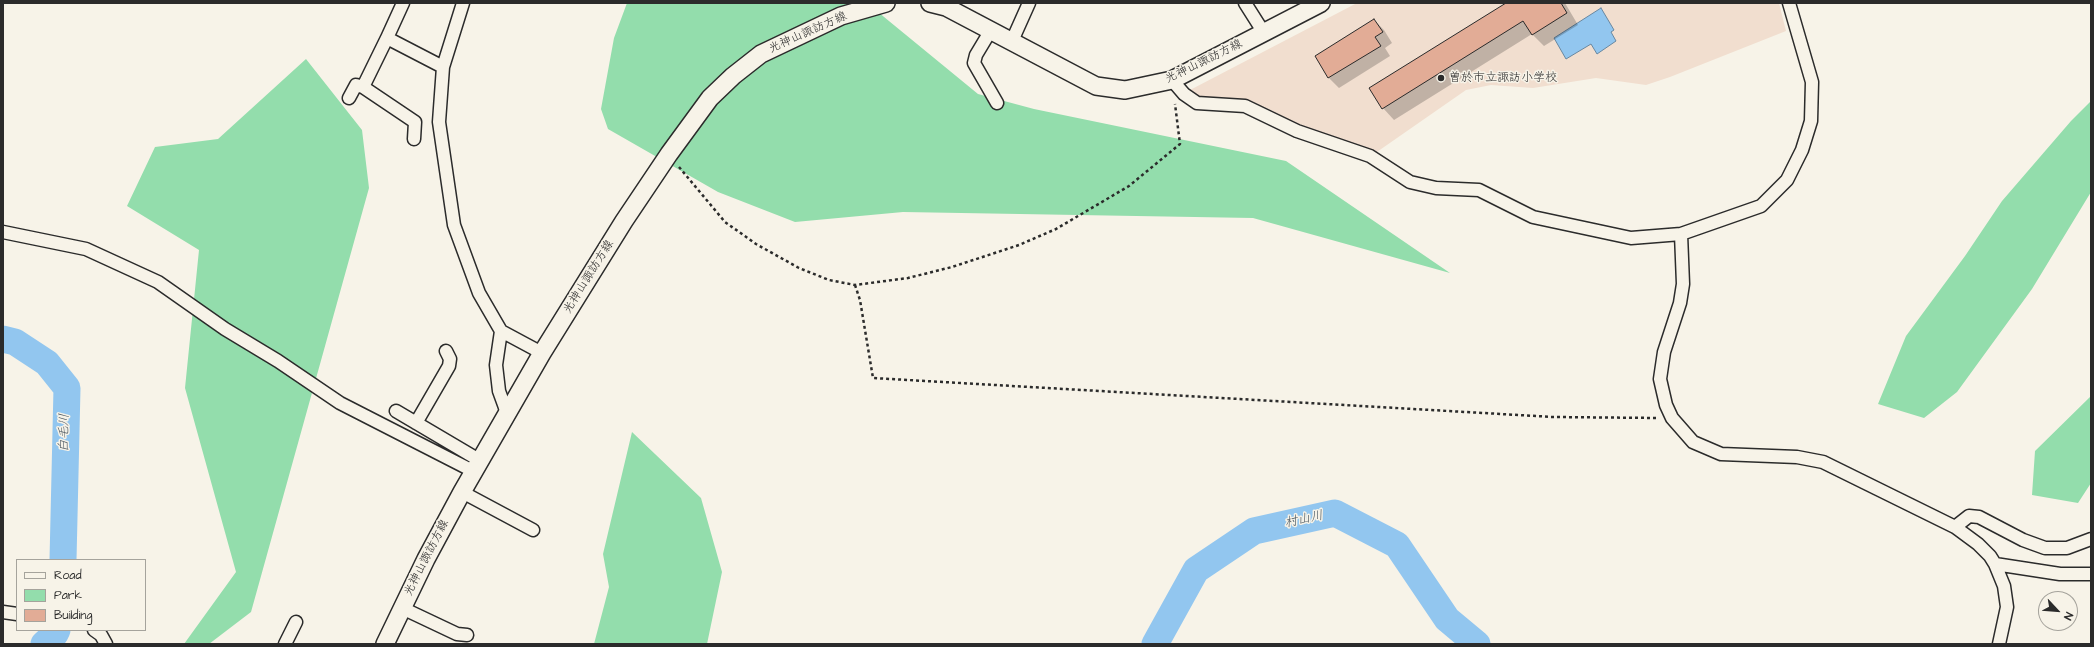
<!DOCTYPE html>
<meta charset="utf-8">
<style>
body{margin:0}
#map{position:relative;width:2094px;height:647px;overflow:hidden;background:#f7f3e8;font-family:"Architects Daughter",sans-serif}
canvas{display:block}
.frame{position:absolute;inset:0;border:4px solid #2b2b2b;pointer-events:none}
.legend{position:absolute;left:16px;top:559px;width:130px;height:72px;box-sizing:border-box;background:#f7f3e8;border:1px solid #a5a39c;margin:0;padding:5px 7px;list-style:none;font-size:12px;color:#2b2b2b}
.legend li{display:flex;align-items:center;gap:8px;height:20px}
.legend b{width:20px;border:1px solid #a5a39c}
.north{position:absolute;left:2038px;top:591px;width:40px;height:40px;box-sizing:border-box;background:#f7f3e8;border:1px solid #a5a39c;border-radius:50%;rotate:116deg;font-size:11px;font-weight:700;line-height:16px;text-align:center;color:#2b2b2b}
.north::after{content:'';display:block;margin:auto;width:14px;height:18px;background:#2b2b2b;clip-path:polygon(50% 0,100% 100%,50% 72%,0 100%)}
</style>
<div id="map">
<canvas width="2094" height="647"></canvas>
<div class="frame"></div>
<ul class="legend">
<li><b style="height:5px;background:#f7f3e8"></b>Road</li>
<li><b style="height:11px;background:#93ddac"></b>Park</li>
<li><b style="height:11px;background:#e2ac96"></b>Building</li>
</ul>
<div class="north">N</div>
</div>
<script>
const g = document.querySelector('canvas').getContext('2d');
g.lineJoin = 'round';
function paint(path, color) {
  g.fillStyle = color;
  g.fill(path, 'evenodd');
}
function poly(rows) {
  const path = new Path2D();
  for (const r of rows) {
    path.moveTo(r[0], r[1]);
    for (let i = 2; i < r.length; i += 2) path.lineTo(r[i], r[i + 1]);
  }
  return path;
}
function strokePath(path, color, width, dash) {
  g.strokeStyle = color;
  g.lineWidth = width;
  g.lineCap = dash ? 'butt' : 'round';
  g.setLineDash(dash || []);
  g.stroke(path);
}
function label(font, color, halo, rows, align = 'center') {
  g.font = font + ' "Architects Daughter","Klee One",sans-serif';
  g.lineWidth = 3;
  g.setLineDash([]);
  g.textBaseline = 'middle';
  g.strokeStyle = halo;
  g.fillStyle = color;
  for (const [text, x, y, turn = 0] of rows) {
    g.save();
    g.translate(x, y);
    g.rotate((+turn || 0) * Math.PI / 180);
    g.textAlign = isNaN(turn) ? turn : align;
    if (halo) g.strokeText(text, 0, 0);
    g.fillText(text, 0, 0);
    g.restore();
  }
}
paint(poly([
 [1357,3,1779,3,1786,31,1670,77,1646,85,1596,78,1533,88,1491,85,1466,90,1374,154,1308,133,1269,109,1245,101,1205,100,1192,95,1190,90]
]), '#f1decf');
paint(poly([
 [627,3,867,3,978,94,1034,109,1286,161,1450,273,1253,218,903,212,795,222,718,192,608,129,601,109,614,38],
 [306,59,362,130,369,188,251,612,209,644,184,644,236,572,185,388,199,250,127,206,155,147,218,139],
 [2091,101,2091,192,2032,289,1957,392,1924,418,1878,404,1906,336,1965,256,2002,201,2071,121],
 [2091,396,2091,483,2078,503,2032,495,2035,451],
 [632,432,701,498,722,572,707,644,594,644,609,587,603,554]
]), '#93ddac');
const water = poly([
 [1601,8,1614,30,1611,32,1616,41,1597,54,1591,44,1566,59,1554,38,1601,8]
]);
paint(water, '#92c6ef');
strokePath(water, '#6988a1', 1);
paint(poly([
 [1508,3,1565,3,1578,25,1544,46,1532,34,1394,120,1383,108],
 [1374,20,1384,30,1392,43,1385,48,1390,56,1339,88,1329,78,1316,56]
]), '#0003');
strokePath(poly([
 [3,339,15,342,47,363,67,388,63,560],
 [44,644,55,634,57,630],
 [1155,644,1196,570,1254,531,1335,513,1397,545,1447,619,1477,644]
]), '#92c6ef', 27);
const building = poly([
 [1506,3,1561,3,1567,13,1532,35,1523,21,1382,109,1369,88,1506,3],
 [1374,19,1383,32,1375,37,1381,46,1328,78,1315,56,1374,19]
]);
paint(building, '#e2ac96');
strokePath(building, '#2b2b2b', 1);
const minor = poly([
 [403,3,387,38,443,67],
 [463,3,443,67,439,122,454,225,479,293,501,331,542,353],
 [1245,3,1264,33],
 [991,30,976,55,974,63,997,103],
 [1012,41,1029,3],
 [1172,80,1184,94,1197,103,1245,106,1297,131,1370,156,1410,182,1436,188,1479,190,1533,217,1631,238,1681,234,1761,206,1787,180,1802,150,1811,121,1812,82,1789,3],
 [363,87,415,122,414,139],
 [349,98,356,85,363,87,387,38],
 [3,232,86,249,158,282,225,329,278,361,340,403,473,471],
 [1681,234,1683,284,1680,303,1664,352,1660,379,1666,405,1672,418,1693,442,1721,454,1797,457,1823,462,1955,527,1978,544,1990,556,1995,564,2004,586,2007,607,1999,644],
 [501,331,496,365,499,391,507,413],
 [396,411,479,460],
 [416,423,449,366,450,359,446,351],
 [462,492,533,530],
 [1955,527,1969,516,1979,517,2023,540,2045,548,2067,548,2091,539],
 [1995,564,2060,574,2091,574],
 [402,608,457,634,467,635],
 [3,612,17,614],
 [94,630,101,635,106,644],
 [285,644,296,622]
]);
const secondary = poly([
 [930,3,946,7,1096,86,1125,90,1172,80,1321,3],
 [385,644,426,559,462,492,542,353,624,221,669,154,710,98,733,76,761,54,841,16,886,3]
]);
strokePath(minor, '#2b2b2b', 15);
strokePath(secondary, '#2b2b2b', 20);
strokePath(poly([
 [679,167,725,222,756,244,799,268,829,280,855,285,908,278,952,267,1019,245,1056,229,1129,186,1180,144,1175,104],
 [855,285,860,300,873,378,1553,417,1659,418]
]), '#2b2b2b', 2.5, [3, 3]);
strokePath(minor, '#f7f3e8', 12);
strokePath(secondary, '#f7f3e8', 17);
for (const [x, y, r, color] of [
 [1441,78,4,"#2b2b2b"]
]) {
  const dot = new Path2D();
  dot.arc(x, y, r, 0, 2 * Math.PI);
  g.fillStyle = color;
  g.fill(dot);
  strokePath(dot, '#f7f3e8', 1.5);
}
label('12px', '#2b2b2b', '#f7f3e8', [
 ["光神山諏訪方線",808,33,-24],
 ["光神山諏訪方線",1204,62,-26],
 ["光神山諏訪方線",589,277,-58],
 ["光神山諏訪方線",427,558,-63]
]);
label('12px', '#2b2b2b', '#f7f3e8', [
 ["曽於市立諏訪小学校",1449,78]
], 'left');
label('italic 13px', '#45525c', '#f7f3e8', [
 ["白毛川",65,433,-89],
 ["村山川",1304,520,-12]
]);
</script>
